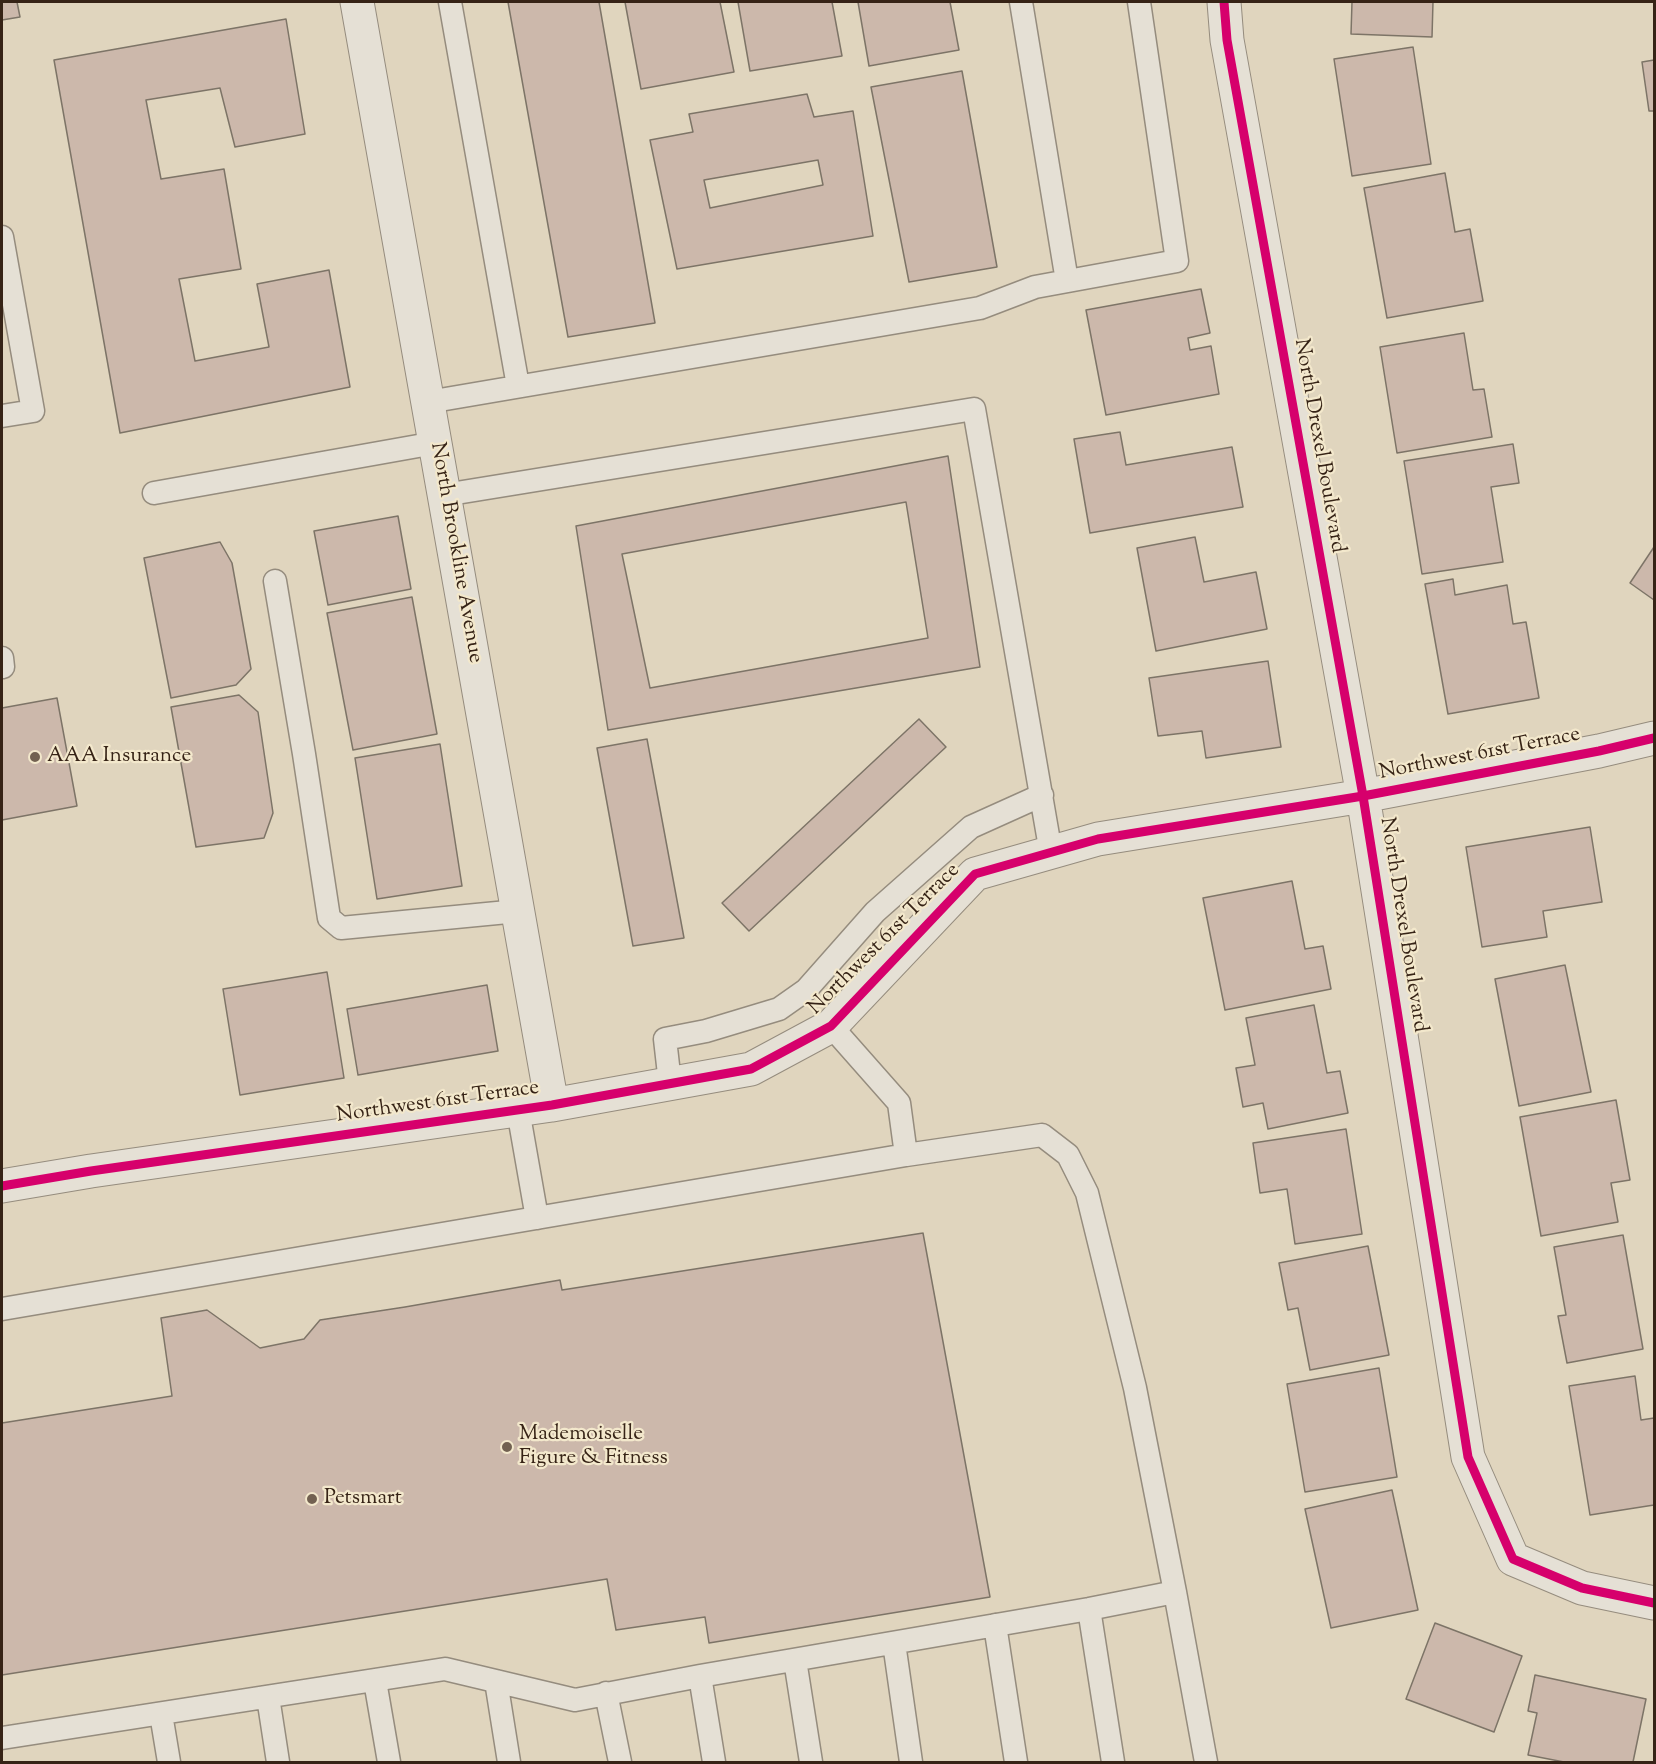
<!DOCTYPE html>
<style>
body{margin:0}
#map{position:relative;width:1656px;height:1764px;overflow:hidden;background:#e0d5be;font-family:"Sorts Mill Goudy",serif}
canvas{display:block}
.frame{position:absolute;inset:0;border:3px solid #362316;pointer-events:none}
</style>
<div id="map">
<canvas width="1656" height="1764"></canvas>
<div class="frame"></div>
</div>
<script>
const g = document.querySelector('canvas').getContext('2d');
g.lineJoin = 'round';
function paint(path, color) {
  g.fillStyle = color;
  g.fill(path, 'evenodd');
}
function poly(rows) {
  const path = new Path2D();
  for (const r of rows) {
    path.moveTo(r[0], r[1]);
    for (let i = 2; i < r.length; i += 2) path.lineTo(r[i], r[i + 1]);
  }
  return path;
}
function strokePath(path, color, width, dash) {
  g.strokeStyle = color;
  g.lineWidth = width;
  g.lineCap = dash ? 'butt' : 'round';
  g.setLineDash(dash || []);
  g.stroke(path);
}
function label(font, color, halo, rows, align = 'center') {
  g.font = font + ' "Sorts Mill Goudy",serif';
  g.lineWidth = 4.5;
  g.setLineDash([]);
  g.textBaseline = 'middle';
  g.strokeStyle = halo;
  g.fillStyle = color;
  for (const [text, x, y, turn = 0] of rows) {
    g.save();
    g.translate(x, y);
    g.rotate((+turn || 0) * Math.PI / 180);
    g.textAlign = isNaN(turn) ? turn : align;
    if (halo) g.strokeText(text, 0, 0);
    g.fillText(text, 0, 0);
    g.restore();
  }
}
const building = poly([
 [2,2,17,2,20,17,2,20,2,2],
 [508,2,599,2,655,323,568,337,508,2],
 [625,2,720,2,734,72,641,89,625,2],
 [738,2,832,2,842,56,750,71,738,2],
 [858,2,950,2,959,50,869,66,858,2],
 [1352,2,1433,2,1432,37,1351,34,1352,2],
 [286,19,305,134,235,147,220,88,146,100,161,179,224,169,241,269,179,279,195,361,269,347,257,284,329,270,350,387,120,433,54,60,286,19],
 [1413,47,1431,164,1352,176,1334,59,1413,47],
 [1654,60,1654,111,1649,111,1642,62,1654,60],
 [962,71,997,267,909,282,871,87,962,71],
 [807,94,814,117,853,111,873,236,677,269,650,140,693,132,689,114,807,94],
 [818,160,823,185,710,208,704,180,818,160],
 [1445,173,1455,232,1470,229,1483,301,1387,318,1364,188,1445,173],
 [1201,289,1210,333,1188,338,1190,350,1211,346,1219,394,1106,415,1086,310,1201,289],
 [1464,333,1473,390,1484,389,1492,437,1397,453,1380,347,1464,333],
 [1120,432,1126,465,1232,447,1243,507,1090,533,1074,439,1120,432],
 [1513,444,1519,483,1491,487,1503,562,1422,574,1404,461,1513,444],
 [948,456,980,667,608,730,576,526,948,456],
 [906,502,928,638,650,688,622,554,906,502],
 [398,516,411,589,328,605,314,531,398,516],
 [1195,537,1204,582,1256,572,1267,629,1156,651,1137,548,1195,537],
 [220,542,232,563,251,669,236,685,171,698,144,558,220,542],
 [1654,547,1654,600,1630,583,1654,547],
 [1453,579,1455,595,1507,585,1513,624,1526,622,1539,698,1448,714,1425,584,1453,579],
 [412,597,437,734,353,750,327,613,412,597],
 [1268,661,1281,747,1206,758,1202,731,1158,736,1149,678,1268,661],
 [239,695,258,712,273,813,264,838,196,847,171,707,239,695],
 [57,698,77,806,2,820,2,708,57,698],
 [919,719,946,747,749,931,722,903,919,719],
 [647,739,684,938,633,946,597,748,647,739],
 [440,744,462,886,377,899,355,758,440,744],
 [1590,827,1602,902,1543,911,1547,937,1482,947,1466,847,1590,827],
 [1292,881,1305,949,1323,946,1331,989,1225,1010,1203,898,1292,881],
 [1565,965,1591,1092,1519,1106,1495,979,1565,965],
 [327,972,344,1078,240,1095,223,989,327,972],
 [487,985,498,1051,358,1075,347,1009,487,985],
 [1314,1005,1327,1073,1340,1071,1348,1113,1268,1129,1263,1103,1243,1107,1236,1068,1255,1065,1246,1018,1314,1005],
 [1616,1100,1630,1180,1611,1183,1618,1222,1541,1236,1520,1117,1616,1100],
 [1346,1129,1362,1234,1295,1244,1287,1189,1260,1193,1253,1143,1346,1129],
 [923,1233,990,1597,709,1643,705,1617,616,1630,607,1579,2,1675,2,1423,172,1396,161,1318,207,1310,260,1348,304,1339,320,1320,405,1307,560,1280,562,1290,923,1233],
 [1623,1235,1643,1349,1567,1363,1558,1316,1566,1315,1554,1247,1623,1235],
 [1368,1246,1389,1355,1310,1370,1298,1308,1288,1310,1279,1263,1368,1246],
 [1379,1368,1397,1477,1305,1492,1287,1384,1379,1368],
 [1635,1376,1641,1420,1654,1418,1654,1507,1654,1505,1590,1515,1569,1386,1635,1376],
 [1392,1490,1418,1610,1331,1628,1305,1509,1392,1490],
 [1435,1623,1522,1656,1494,1732,1406,1699,1435,1623],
 [1535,1675,1646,1699,1633,1762,1564,1762,1528,1755,1537,1713,1528,1711,1535,1675]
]);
paint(building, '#ccb8ab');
strokePath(building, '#7d7467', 1.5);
const service = poly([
 [450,2,518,386],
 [1021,2,1067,281],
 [2,237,33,411,2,416],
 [428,402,980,308,1035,287,1177,261,1139,2],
 [154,493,435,443],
 [444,495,974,409,1051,853],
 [275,581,304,754,329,918,341,928,518,911],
 [2,658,3,667],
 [831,1026,899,1103,906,1155,1042,1135,1068,1155,1087,1193,1135,1388,1175,1592],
 [670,1083,665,1039,706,1031,779,1009,806,990,875,912,971,827,1042,795],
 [518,1110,537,1218],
 [2,1309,906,1155],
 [1089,1609,1113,1762],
 [995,1625,1016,1762],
 [894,1643,911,1762],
 [795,1660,811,1762],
 [700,1676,714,1762],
 [375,1681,389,1762],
 [496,1681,509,1762],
 [606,1693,620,1762],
 [268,1697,278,1762],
 [161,1714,169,1762],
 [2,1738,445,1669,575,1700,700,1676,1089,1609,1175,1592,1206,1762]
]);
const minor = poly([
 [357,2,552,1105],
 [1224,2,1227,40,1363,796,1468,1457,1513,1559,1582,1588,1654,1603],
 [2,1186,91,1171,552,1105,751,1069,831,1026,975,874,1098,839,1363,796,1599,751,1654,738]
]);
strokePath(service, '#958c7e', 25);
strokePath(minor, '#958c7e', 35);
strokePath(service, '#e5e0d5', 22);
strokePath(minor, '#e5e0d5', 33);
strokePath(poly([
 [1224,2,1227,40,1363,796,1468,1457,1513,1559,1582,1588,1654,1603],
 [2,1186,91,1171,552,1105,751,1069,831,1026,975,874,1098,839,1363,796,1599,751,1654,738]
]), '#d6006c', 9);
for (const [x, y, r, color] of [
 [35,757,6,"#726151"],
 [507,1447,6,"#726151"],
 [312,1499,6,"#726151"]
]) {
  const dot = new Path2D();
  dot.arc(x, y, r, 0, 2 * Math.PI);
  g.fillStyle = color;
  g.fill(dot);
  strokePath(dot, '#f3e8cc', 2);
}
label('21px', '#362316', '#f3e8cc', [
 ["North Drexel Boulevard",1318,446,80],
 ["North Brookline Avenue",455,553,80],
 ["Northwest 61st Terrace",1480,755,-11],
 ["North Drexel Boulevard",1402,925,81],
 ["Northwest 61st Terrace",885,940,-45],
 ["Northwest 61st Terrace",438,1103,-8]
]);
label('21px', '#362316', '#f3e8cc', [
 ["AAA Insurance",47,757],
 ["Mademoiselle",519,1435],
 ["Figure & Fitness",519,1459],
 ["Petsmart",324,1499]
], 'left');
</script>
